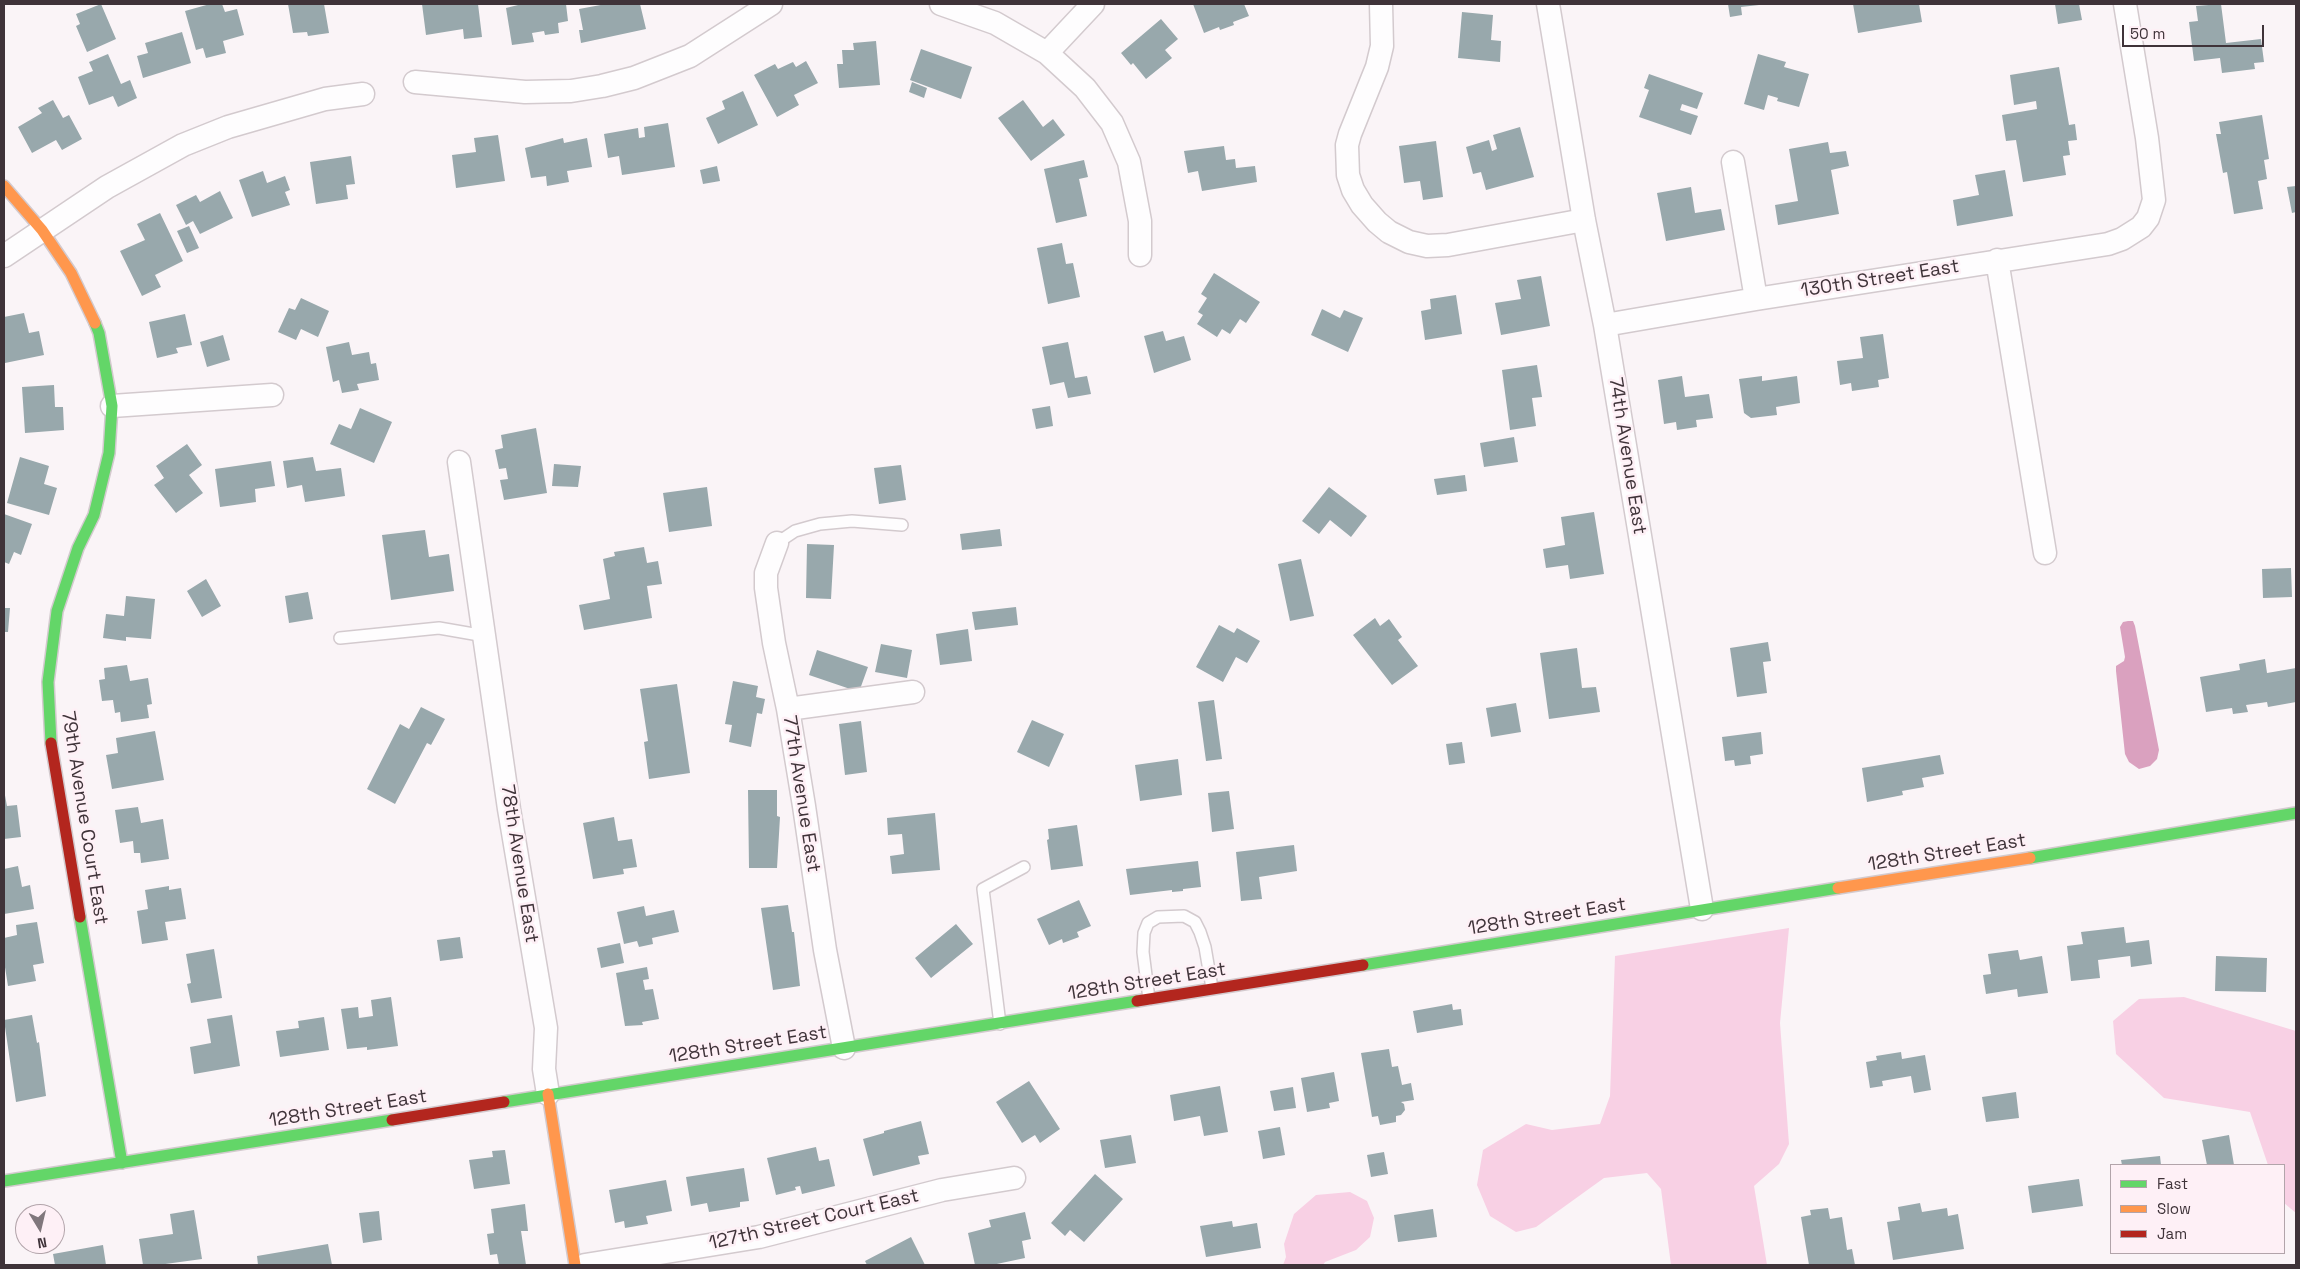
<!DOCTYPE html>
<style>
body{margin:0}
#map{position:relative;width:2300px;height:1269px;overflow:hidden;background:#faf4f7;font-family:"Space Grotesk",sans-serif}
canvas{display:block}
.frame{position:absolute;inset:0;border:5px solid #3f3339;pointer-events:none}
.legend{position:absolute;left:2110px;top:1164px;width:175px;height:90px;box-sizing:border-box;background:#fef0f6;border:1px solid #b2a4aa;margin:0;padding:6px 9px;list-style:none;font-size:15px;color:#3f3339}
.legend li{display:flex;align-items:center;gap:10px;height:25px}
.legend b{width:25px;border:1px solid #b2a4aa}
.north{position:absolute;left:15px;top:1204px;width:50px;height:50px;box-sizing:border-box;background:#fef0f6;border:1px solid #b2a4aa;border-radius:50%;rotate:171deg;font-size:14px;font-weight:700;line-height:20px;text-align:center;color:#3f3339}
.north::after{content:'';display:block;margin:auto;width:18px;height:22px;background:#80777c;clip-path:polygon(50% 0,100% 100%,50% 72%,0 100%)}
.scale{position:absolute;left:2122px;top:25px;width:142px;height:22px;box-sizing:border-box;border:2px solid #3f3339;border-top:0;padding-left:6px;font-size:15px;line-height:18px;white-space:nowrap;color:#3f3339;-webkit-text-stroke:4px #fef0f6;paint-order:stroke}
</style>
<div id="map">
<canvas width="2300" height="1269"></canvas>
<div class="frame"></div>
<ul class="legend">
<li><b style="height:6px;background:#63d668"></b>Fast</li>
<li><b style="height:6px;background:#ff974d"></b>Slow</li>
<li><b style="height:6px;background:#b3261e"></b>Jam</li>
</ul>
<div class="north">N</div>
<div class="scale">50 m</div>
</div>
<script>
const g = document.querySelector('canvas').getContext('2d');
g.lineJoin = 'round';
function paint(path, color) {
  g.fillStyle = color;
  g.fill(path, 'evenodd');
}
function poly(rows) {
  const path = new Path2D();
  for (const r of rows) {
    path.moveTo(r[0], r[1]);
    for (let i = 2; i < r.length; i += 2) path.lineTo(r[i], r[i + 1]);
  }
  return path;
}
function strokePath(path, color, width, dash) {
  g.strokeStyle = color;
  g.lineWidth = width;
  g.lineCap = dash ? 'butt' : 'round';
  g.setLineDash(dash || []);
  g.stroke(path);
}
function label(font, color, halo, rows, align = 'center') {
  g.font = font + ' "Space Grotesk",sans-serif';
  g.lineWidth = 5;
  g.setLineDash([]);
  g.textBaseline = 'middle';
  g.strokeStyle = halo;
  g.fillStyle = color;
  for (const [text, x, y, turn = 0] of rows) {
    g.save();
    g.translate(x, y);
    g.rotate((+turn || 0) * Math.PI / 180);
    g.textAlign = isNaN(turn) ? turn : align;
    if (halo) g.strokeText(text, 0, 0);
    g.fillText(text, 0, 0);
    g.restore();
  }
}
paint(poly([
 [1789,928,1780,1023,1789,1144,1779,1164,1754,1186,1767,1265,1671,1265,1661,1189,1647,1173,1604,1178,1536,1227,1516,1232,1490,1216,1477,1185,1483,1150,1526,1124,1552,1130,1600,1124,1610,1096,1615,956],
 [2184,997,2296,1031,2296,1213,2284,1203,2284,1165,2268,1165,2250,1112,2164,1098,2116,1054,2113,1021,2139,999],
 [1350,1192,1367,1201,1374,1218,1370,1237,1356,1250,1325,1262,1323,1265,1283,1265,1286,1257,1284,1244,1294,1214,1316,1195]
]), '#f8d0e4');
paint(poly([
 [2128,621,2133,621,2135,626,2159,750,2157,759,2150,766,2139,769,2129,762,2125,754,2116,671,2116,666,2124,661,2125,657,2120,627,2123,622]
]), '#daa1bf');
paint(poly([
 [101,4,116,39,87,52,76,26,80,24,76,14],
 [210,4,222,4,225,12,237,9,244,35,223,41,226,53,206,58,203,48,196,50,185,11],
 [288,4,324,4,329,33,308,36,307,32,293,33],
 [422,4,478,4,482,37,464,39,463,29,426,35],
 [522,4,566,4,568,21,558,23,559,33,545,35,544,31,532,33,534,42,512,45,506,8],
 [606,4,640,4,646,29,581,43,579,30,583,30,579,9],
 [1193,4,1244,4,1249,16,1233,22,1234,25,1220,30,1219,27,1204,33],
 [1728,4,1759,4,1759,5,1741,7,1742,15,1730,17],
 [1853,4,1919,4,1922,22,1858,33],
 [2055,4,2079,4,2082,20,2058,24],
 [2221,4,2226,43,2261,39,2264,62,2254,63,2255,69,2222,73,2220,58,2194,61,2189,22,2198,21,2196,6],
 [1462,12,1493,15,1491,40,1501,41,1500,62,1458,58],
 [1161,19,1178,39,1165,50,1172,58,1146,79,1133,63,1131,65,1121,53],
 [182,32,191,63,143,78,137,56,148,53,145,43],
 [876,41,880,85,839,88,837,64,843,64,842,50,854,50,853,43],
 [921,49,972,67,961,99,910,80],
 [108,54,121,84,130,80,137,98,118,107,113,96,89,105,78,77,93,71,89,62],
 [1758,54,1786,62,1784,67,1809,74,1799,107,1777,101,1778,98,1768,95,1764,110,1744,104],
 [806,61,818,83,794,95,799,105,777,117,754,75,775,64,778,69,793,62,796,67],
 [2059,67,2069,125,2075,124,2077,140,2068,141,2070,155,2063,156,2066,175,2023,182,2016,140,2006,141,2002,115,2037,109,2036,101,2014,105,2010,75],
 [1649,74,1703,93,1697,109,1682,104,1680,110,1698,116,1691,135,1639,117,1649,90,1644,88],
 [912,82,927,88,924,98,909,92],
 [743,91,758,125,718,144,706,118,725,109,722,101],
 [53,100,63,118,69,115,82,139,62,150,56,140,32,153,18,127,42,113,38,108],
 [1023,100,1043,127,1053,119,1065,135,1031,161,998,118],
 [2262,115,2269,159,2264,160,2267,179,2258,181,2263,209,2234,214,2227,172,2223,173,2216,134,2221,134,2219,122],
 [668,123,675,167,622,175,619,156,608,158,604,134,638,128,639,138,645,137,644,127],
 [1520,127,1534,177,1486,190,1481,172,1473,174,1466,147,1489,140,1492,151,1497,149,1493,135],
 [498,135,505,181,456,188,452,155,476,152,474,138],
 [563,138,564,143,587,138,592,167,567,171,569,182,547,186,546,176,531,178,525,148],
 [1436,141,1443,197,1423,200,1420,181,1404,183,1399,146],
 [1828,142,1830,153,1846,151,1849,166,1831,170,1839,214,1778,225,1775,205,1798,201,1789,149],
 [1224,146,1226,160,1235,159,1236,168,1255,166,1257,182,1202,191,1198,171,1188,173,1184,151],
 [351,156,355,184,346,185,348,199,316,204,310,162],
 [1084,160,1088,177,1079,179,1087,216,1056,223,1044,169],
 [717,166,720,181,703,184,700,170],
 [2005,170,2013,216,1957,226,1953,200,1979,195,1975,175],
 [263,171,267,183,285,176,290,190,285,192,290,205,252,217,239,180],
 [2296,186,2296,212,2292,213,2287,187],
 [1691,187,1695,213,1721,209,1725,230,1666,241,1657,193],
 [220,191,233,218,200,234,193,221,186,225,176,205,196,195,200,202],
 [160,213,183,261,155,275,161,287,142,296,120,251,145,240,137,224],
 [189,226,199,248,187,253,177,231],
 [1062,243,1066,264,1073,263,1080,297,1048,304,1037,248],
 [1214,273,1260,302,1246,323,1240,319,1230,334,1222,329,1217,337,1197,324,1203,315,1198,312,1207,298,1201,294],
 [1541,276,1550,326,1501,335,1495,303,1521,299,1517,280],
 [1456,295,1462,334,1425,340,1421,311,1431,309,1430,299],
 [301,298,329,311,318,337,301,329,296,340,278,332,289,308,295,310],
 [1322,309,1340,318,1344,310,1363,318,1348,352,1311,335],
 [24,313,29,333,39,331,44,355,5,363,4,317],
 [185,314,192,345,176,348,178,353,157,358,149,322],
 [1163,331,1166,341,1184,336,1191,360,1154,373,1144,336],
 [1883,334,1889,378,1878,380,1879,387,1852,391,1851,383,1840,385,1837,361,1863,358,1860,337],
 [223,335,230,360,207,367,200,342],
 [349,342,352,355,369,352,371,364,376,363,379,380,357,384,359,390,342,393,339,380,333,382,326,347],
 [1068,342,1075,378,1087,376,1091,394,1068,398,1064,382,1050,385,1042,347],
 [1537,365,1542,397,1532,398,1536,426,1510,430,1502,370],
 [1682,376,1685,397,1709,394,1713,418,1696,420,1697,427,1677,430,1676,422,1664,424,1658,380],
 [1762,376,1762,381,1797,376,1800,403,1776,407,1777,415,1751,418,1744,413,1739,379],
 [54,385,55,407,63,407,64,430,25,433,22,387],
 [1050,406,1053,426,1036,429,1032,409],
 [360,408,392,422,374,463,330,444,339,424,351,429],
 [536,428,547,493,504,500,500,480,508,479,506,468,499,469,495,450,503,448,501,435],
 [1514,437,1518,462,1484,467,1480,443],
 [187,444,202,465,189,475,203,493,176,513,154,485,164,478,156,466],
 [20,457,49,466,44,484,57,488,49,515,7,503],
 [313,457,316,471,341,468,345,496,305,502,302,485,287,488,283,461],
 [271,461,275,486,255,489,256,502,220,507,215,469],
 [554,464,581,466,578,487,552,486],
 [901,465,906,500,879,504,874,468],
 [1465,475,1467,491,1437,495,1434,479],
 [707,487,712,526,669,532,663,493],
 [1329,487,1367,516,1351,537,1330,520,1319,534,1302,521],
 [1594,512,1604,574,1570,579,1568,565,1546,568,1543,549,1565,545,1561,517],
 [4,514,32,524,21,555,14,552,9,564,4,562],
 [1000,529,1002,546,962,550,960,534],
 [425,530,429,557,449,554,454,591,391,600,382,535],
 [807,544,834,545,831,599,806,598],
 [644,547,647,563,658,561,662,584,647,586,652,618,584,630,579,605,610,599,603,559,615,556,614,552],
 [1301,559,1314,616,1290,621,1278,564],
 [2291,568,2292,597,2263,598,2262,569],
 [206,579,221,606,202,617,187,591],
 [308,592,313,619,289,623,285,596],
 [126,596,155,599,151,639,126,637,126,641,103,638,106,614,124,616],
 [1016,607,1018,625,975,630,972,612],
 [4,608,10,608,8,632,4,632],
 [1375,618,1380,626,1389,619,1402,637,1398,640,1418,666,1392,685,1353,635],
 [1219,625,1234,633,1237,628,1260,641,1247,663,1236,657,1223,682,1196,667],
 [968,629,972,661,940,665,936,634],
 [1768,642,1771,661,1763,662,1767,693,1737,697,1730,648],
 [881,644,912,650,907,678,875,672],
 [1577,648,1582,688,1596,687,1600,712,1549,719,1540,653],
 [817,650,868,667,859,692,809,675],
 [2265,659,2267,673,2296,668,2296,702,2268,707,2267,702,2246,705,2248,712,2233,714,2232,708,2206,712,2200,677,2240,670,2239,664],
 [127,665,130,681,148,678,152,704,147,705,149,718,121,722,120,712,115,713,113,700,102,701,99,680,105,679,104,668],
 [733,681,758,686,756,697,765,699,762,714,757,713,751,747,729,742,732,725,725,724],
 [677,684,690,773,649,779,644,742,648,741,640,689],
 [1214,700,1222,759,1206,761,1198,702],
 [1516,703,1521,732,1491,737,1486,708],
 [421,707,445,719,431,745,427,743,395,804,367,789,400,724,409,729],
 [1032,720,1064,734,1049,767,1017,752],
 [861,721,867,772,845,775,839,724],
 [155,731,164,780,112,789,106,755,118,753,116,738],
 [1761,732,1763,754,1750,756,1751,764,1735,766,1734,760,1725,761,1722,737],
 [1462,742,1465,763,1449,765,1446,744],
 [1940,755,1944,774,1922,778,1924,787,1902,791,1903,795,1867,802,1862,768],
 [1178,759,1182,795,1140,801,1135,765],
 [4,790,7,806,17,805,21,837,4,839],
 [748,790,777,790,777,816,780,817,777,868,749,868],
 [1229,791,1234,829,1212,832,1208,793],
 [138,807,141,823,163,819,169,859,141,863,140,853,134,853,133,841,120,843,115,810],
 [935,813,940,870,892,874,890,856,904,854,902,834,888,835,887,818],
 [614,817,618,841,632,839,637,867,623,869,624,874,593,879,583,823],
 [1077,825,1083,866,1051,870,1047,840,1049,839,1048,829],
 [1294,845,1297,871,1259,877,1262,899,1241,901,1236,852],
 [1198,861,1201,887,1183,889,1183,891,1172,892,1172,890,1130,895,1126,869],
 [18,866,22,887,30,885,34,909,4,914,4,869],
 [169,886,169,890,181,888,186,919,165,922,168,940,142,944,137,911,148,909,145,890],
 [1079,900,1091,926,1077,932,1079,937,1063,943,1062,939,1049,945,1037,919],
 [788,905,792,932,794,932,800,986,773,990,761,908],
 [644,906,646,916,674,910,679,932,652,938,653,944,639,947,637,941,624,944,617,912],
 [37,922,44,963,33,965,36,981,8,986,4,961,4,938,17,935,16,925],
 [956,924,973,944,931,978,915,958],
 [2124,927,2126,943,2149,940,2152,964,2131,967,2130,956,2098,960,2100,978,2071,981,2067,946,2083,944,2081,932],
 [460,937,463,958,440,961,437,940],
 [620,943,624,963,601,968,597,948],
 [214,949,222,998,191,1003,187,984,191,983,186,954],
 [2018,950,2020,960,2042,956,2048,993,2018,997,2017,989,1986,994,1983,975,1991,974,1988,954],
 [2216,956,2267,958,2266,992,2215,991],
 [647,967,649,979,643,980,645,990,653,989,659,1019,642,1022,643,1025,625,1026,616,973],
 [391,997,398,1046,367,1050,367,1047,347,1049,341,1009,358,1007,359,1018,373,1016,371,1000],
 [1452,1004,1453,1010,1461,1009,1463,1025,1417,1033,1413,1011],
 [32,1015,37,1043,39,1042,46,1096,16,1102,4,1020],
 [232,1015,240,1066,194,1074,190,1047,211,1043,207,1019],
 [324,1017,329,1050,280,1057,276,1031,299,1028,298,1021],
 [1389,1049,1392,1067,1398,1066,1402,1085,1411,1083,1414,1100,1401,1102,1404,1104,1405,1110,1401,1115,1396,1116,1396,1122,1380,1125,1378,1116,1372,1117,1361,1053],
 [1901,1052,1902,1059,1925,1055,1931,1090,1914,1093,1911,1076,1882,1081,1883,1086,1870,1088,1866,1062,1877,1060,1876,1056],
 [1334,1072,1339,1101,1329,1103,1330,1108,1307,1112,1301,1078],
 [1029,1081,1060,1129,1040,1143,1035,1135,1022,1143,996,1102],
 [1220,1086,1228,1132,1204,1136,1200,1116,1174,1121,1170,1095],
 [1293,1087,1296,1108,1274,1111,1270,1091],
 [2016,1092,2019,1118,1986,1122,1982,1097],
 [921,1121,929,1154,918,1156,920,1164,873,1176,863,1139,884,1133,884,1131],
 [1280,1127,1285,1155,1263,1159,1258,1131],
 [1131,1135,1136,1163,1105,1168,1100,1140],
 [2229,1135,2234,1165,2207,1165,2202,1140],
 [816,1147,819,1161,829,1159,835,1186,802,1194,800,1186,795,1187,796,1190,776,1195,767,1158],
 [505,1150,510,1184,474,1189,469,1160,493,1157,492,1151],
 [1384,1152,1388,1174,1371,1177,1367,1155],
 [2160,1156,2161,1165,2122,1165,2121,1160],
 [744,1168,749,1201,740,1202,740,1207,709,1212,707,1203,691,1206,686,1177],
 [1095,1174,1123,1199,1084,1242,1070,1230,1065,1236,1051,1223],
 [2079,1179,2083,1206,2032,1213,2028,1186],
 [666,1180,672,1211,646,1216,648,1224,625,1228,624,1221,615,1223,609,1190],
 [1920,1203,1922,1212,1947,1208,1948,1216,1958,1214,1964,1249,1893,1260,1887,1222,1900,1220,1898,1207],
 [525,1204,528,1231,521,1231,526,1265,499,1265,497,1254,490,1255,487,1234,494,1233,491,1209],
 [1828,1208,1830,1219,1842,1217,1847,1250,1852,1249,1855,1265,1809,1265,1801,1217,1811,1215,1810,1210],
 [1433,1209,1437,1237,1398,1242,1394,1215],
 [194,1210,202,1259,158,1265,143,1265,139,1239,173,1234,170,1214],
 [379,1211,382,1240,363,1243,359,1213],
 [1025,1212,1031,1239,1022,1241,1025,1258,992,1265,975,1265,968,1233,991,1227,989,1220],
 [1232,1221,1233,1227,1257,1223,1261,1248,1206,1257,1200,1226],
 [911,1237,925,1265,867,1265,865,1261],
 [328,1244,332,1265,258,1265,257,1256],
 [103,1245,106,1265,55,1265,53,1254]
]), '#98a8ac');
const lane = poly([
 [777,543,795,531,820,524,852,521,902,525],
 [340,638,439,628,485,636],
 [1149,999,1143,952,1144,933,1148,923,1158,917,1184,916,1195,922,1200,932,1205,947,1212,988],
 [1000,1024,983,889,1024,867]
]);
const street = poly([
 [941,4,995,23,1047,53,1093,4],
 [1381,4,1382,46,1377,67,1350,134,1347,145,1348,175,1353,190,1362,205,1377,222,1389,232,1409,242,1427,246,1448,245,1584,220],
 [1548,4,1584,220,1605,325,1702,909],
 [1047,53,1085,88,1112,123,1129,162,1140,221,1140,255],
 [415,82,525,92,571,91,602,86,634,78,690,56,771,4],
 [1733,162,1756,299],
 [4,256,107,187,183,145,228,127,325,99,363,94],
 [1997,260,2045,553],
 [1605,325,1756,299,2108,244,2122,239,2141,227,2148,218,2154,200,2147,138,2125,4],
 [112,406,272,395],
 [459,462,509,809,546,1028,544,1069,548,1094],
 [777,543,766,573,766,588,774,643,788,709,804,806,825,950,844,1048],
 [788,709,913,692],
 [585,1265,759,1237,942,1190,1014,1178]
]);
const fast = poly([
 [51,743,48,682,57,611,78,548,94,515,109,453,112,406,99,333,95,323],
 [2030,858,2296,813],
 [80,917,122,1163],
 [1363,965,1838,888],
 [504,1102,1137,1001],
 [4,1181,392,1120]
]);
const slow = poly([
 [4,186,42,230,71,273,95,323],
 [1838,888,2030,858],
 [548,1094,575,1265]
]);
const jam = poly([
 [51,743,80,917],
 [1137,1001,1363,965],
 [392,1120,504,1102]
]);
strokePath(lane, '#d3cace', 14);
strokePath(street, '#d3cace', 25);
strokePath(fast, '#d3cace', 14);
strokePath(slow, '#d3cace', 14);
strokePath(jam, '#d3cace', 14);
strokePath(lane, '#fefdfe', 11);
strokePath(street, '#fefdfe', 22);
strokePath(fast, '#63d668', 11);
strokePath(slow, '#ff974d', 11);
strokePath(jam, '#b3261e', 11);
label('19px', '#3f3339', '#fef0f6', [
 ["130th Street East",1880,279,-9],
 ["74th Avenue East",1627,456,81],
 ["77th Avenue East",801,794,81],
 ["79th Avenue Court East",84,818,81],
 ["128th Street East",1947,853,-9],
 ["78th Avenue East",519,864,81],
 ["128th Street East",1547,917,-9],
 ["128th Street East",1147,982,-9],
 ["128th Street East",748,1045,-9],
 ["128th Street East",348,1109,-9],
 ["127th Street Court East",814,1220,-13]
]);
</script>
